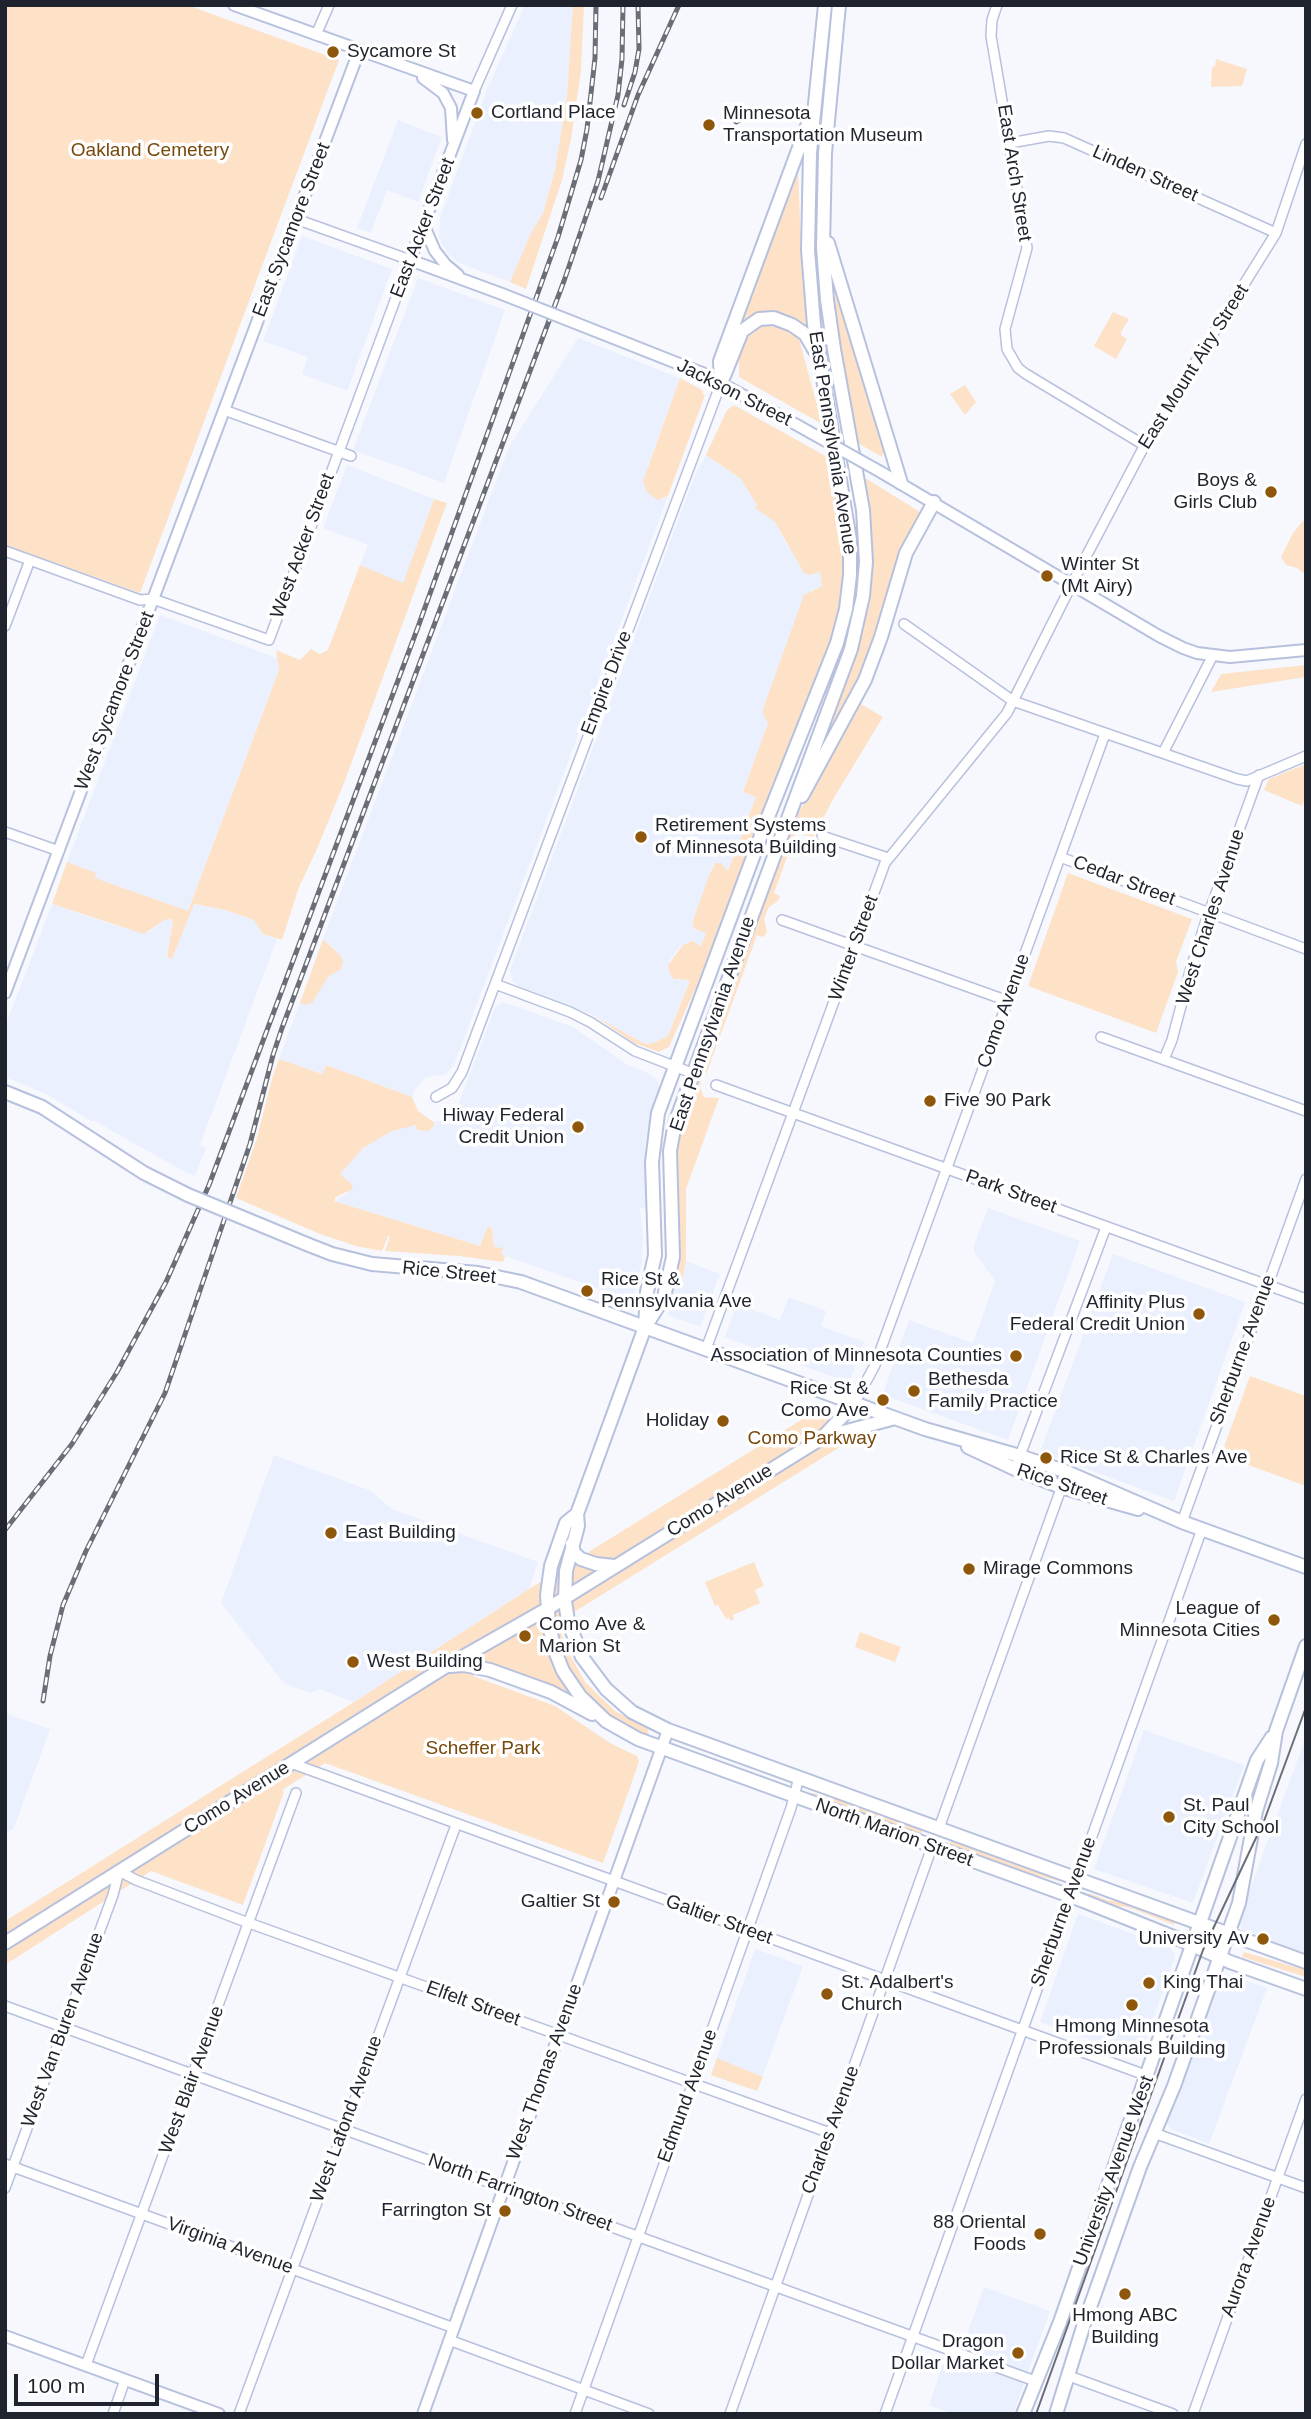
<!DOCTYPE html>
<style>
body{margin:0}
#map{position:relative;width:1311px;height:2419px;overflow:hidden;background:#f6f8fe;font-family:Helvetica,sans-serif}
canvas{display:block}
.frame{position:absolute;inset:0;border:7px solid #1f232d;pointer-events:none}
.scale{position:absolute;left:14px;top:2374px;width:145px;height:32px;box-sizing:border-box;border:4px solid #1f232d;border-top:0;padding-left:9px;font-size:21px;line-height:24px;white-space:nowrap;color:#1f232d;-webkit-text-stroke:5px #fff;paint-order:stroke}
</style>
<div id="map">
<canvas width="1311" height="2419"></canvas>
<div class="frame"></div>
<div class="scale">100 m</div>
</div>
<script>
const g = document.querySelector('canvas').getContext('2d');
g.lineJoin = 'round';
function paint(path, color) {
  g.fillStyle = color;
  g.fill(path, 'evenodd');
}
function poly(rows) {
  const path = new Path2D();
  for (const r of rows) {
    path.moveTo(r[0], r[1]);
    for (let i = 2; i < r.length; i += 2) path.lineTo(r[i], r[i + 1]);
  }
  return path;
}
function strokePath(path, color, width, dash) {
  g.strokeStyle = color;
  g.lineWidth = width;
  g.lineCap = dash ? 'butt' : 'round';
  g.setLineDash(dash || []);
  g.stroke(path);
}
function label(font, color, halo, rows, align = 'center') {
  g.font = font + ' Helvetica,sans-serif';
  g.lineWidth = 7;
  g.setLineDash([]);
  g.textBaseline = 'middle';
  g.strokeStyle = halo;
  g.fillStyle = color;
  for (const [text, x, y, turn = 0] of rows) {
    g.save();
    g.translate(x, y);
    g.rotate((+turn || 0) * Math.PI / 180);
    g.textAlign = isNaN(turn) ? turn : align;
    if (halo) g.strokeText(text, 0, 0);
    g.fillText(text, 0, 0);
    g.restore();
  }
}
paint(poly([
 [525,5,573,5,567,96,555,170,543,213,531,233,510,282,459,263,447,253,439,237,440,218,488,87],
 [398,120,442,137,418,202,387,190,371,233,357,228],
 [302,236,392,269,347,391,302,374,308,357,263,341],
 [418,278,505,310,444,483,353,450],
 [578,338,680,378,648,465,662,500,668,496,454,1065,446,1074,426,1077,415,1089,412,1097,326,1065,322,1074,279,1059,300,1003,305,1005,328,977,336,950,323,939,509,447],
 [706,455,741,479,757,505,775,522,786,543,820,571,822,587,811,590,763,714,768,723,743,792,756,797,728,872,721,863,713,866,692,923,706,933,701,948,681,946,669,961,677,980,690,979,668,1036,653,1043,645,1044,593,1015,519,986,512,980,510,970,695,475],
 [347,465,434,499,403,584,360,565,368,545,323,528],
 [160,615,277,658,279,670,188,911,94,878,95,873,67,862],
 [52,904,113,925,149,932,164,920,169,919,173,921,167,956,172,959,193,904,225,910,255,920,263,934,277,939,200,1145,206,1148,195,1176,176,1167,95,1121,91,1121,46,1094,5,1077,5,1027],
 [503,1002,573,1027,628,1065,652,1075,658,1081,659,1088,648,1128,645,1146,647,1213,645,1209,640,1208,643,1237,642,1263,635,1292,627,1299,500,1254,494,1247,492,1229,488,1227,480,1246,334,1201,348,1193,347,1179,340,1174,356,1154,370,1143,392,1131,410,1126,435,1123,434,1121,443,1121,456,1110,495,1008],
 [988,1208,1080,1241,1008,1440,886,1396,884,1391,909,1320,973,1343,995,1281,974,1252,974,1245],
 [1113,1254,1245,1302,1174,1501,1040,1452],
 [686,1261,720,1274,700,1327,668,1315,675,1280,682,1282],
 [789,1297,826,1311,821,1326,864,1342,851,1378,844,1381,725,1337,737,1304,780,1320],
 [274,1455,369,1490,392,1509,538,1562,529,1589,354,1702,319,1689,310,1693,284,1683,221,1603],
 [5,1713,50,1729,14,1828,5,1834],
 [1144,1730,1244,1765,1193,1903,1094,1869],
 [1306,1737,1306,1955,1243,1931,1238,1922],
 [1078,1914,1169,1947,1176,1954,1140,2057,1040,2022],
 [755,1949,803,1966,757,2091,711,2075],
 [1227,1974,1267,1988,1209,2144,1171,2129,1166,2123,1218,1980],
 [984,2287,1050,2311,1013,2414,954,2414,929,2405,943,2364,955,2367]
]), '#ebf0ff');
paint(poly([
 [5,5,187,5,339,60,140,593,5,545],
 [573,5,584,5,581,71,571,139,562,180,526,289,510,282,531,233,543,213,555,170,567,96],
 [1216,59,1247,69,1242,86,1211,87,1212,67,1215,66],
 [798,168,802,275,807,328,791,317,774,312,738,327],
 [831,275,884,448,882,457,856,442,844,384],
 [1113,312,1129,319,1121,332,1121,335,1127,339,1116,359,1094,346],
 [771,323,790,329,799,339,822,424,739,377,739,353,748,334,763,324],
 [680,378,702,390,703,394,705,395,668,496,658,500,647,492,643,481],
 [965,385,976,402,965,415,950,394],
 [734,405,829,458,843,534,842,592,830,645,701,976,669,1047,659,1052,634,1043,593,1015,645,1044,653,1043,668,1036,690,980,674,979,670,974,668,965,683,945,692,941,701,946,706,933,695,929,692,923,710,873,716,863,721,863,728,871,756,797,743,792,768,723,763,714,763,709,804,595,822,586,820,572,810,575,804,573,775,522,755,508,757,505,741,479,706,455,727,410],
 [862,476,920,512,899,554,874,639,861,673,823,743,858,644,868,606,871,536],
 [434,499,447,503,344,783,317,849,299,887,282,940,263,934,254,920,225,910,194,904,172,959,167,957,173,921,170,919,164,920,144,934,52,904,67,862,96,873,95,878,188,911,279,670,276,650,300,660,311,649,320,654,328,650,360,565,403,583],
 [1303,521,1306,522,1306,575,1297,568,1286,565,1281,557,1293,533],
 [1306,665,1306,677,1211,692,1221,674],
 [859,703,883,717,832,801,813,838,796,832,774,893,780,896,778,901,769,907,764,918,767,933,763,937,757,935,707,1072,701,1079,700,1087,704,1097,719,1098,686,1189,686,1260,682,1282,675,1280,679,1234,676,1160,681,1121,794,821],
 [1306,764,1306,796,1302,806,1264,790,1269,779],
 [1068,873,1192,919,1176,962,1178,972,1156,1033,1028,986],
 [323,939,341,956,343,961,341,969,328,977,312,1003,305,1005,300,1003],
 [279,1059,322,1074,326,1065,412,1097,418,1111,435,1123,430,1131,417,1130,416,1125,392,1131,363,1148,340,1174,353,1185,351,1190,336,1197,334,1201,480,1246,488,1226,492,1229,494,1247,503,1248,501,1254,505,1256,503,1262,459,1256,385,1251,390,1237,388,1236,382,1251,356,1246,320,1234,236,1198,257,1138,272,1079],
 [1250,1376,1306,1396,1306,1486,1221,1455],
 [817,1410,861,1434,558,1622,565,1646,585,1682,615,1711,648,1729,649,1735,645,1736,612,1718,590,1699,571,1674,564,1660,554,1624,544,1631,545,1640,553,1664,571,1696,571,1698,490,1666,473,1676,555,1706,610,1743,637,1756,639,1762,603,1863,325,1763,282,1790,284,1792,243,1905,151,1871,5,1965,5,1921,354,1702,529,1589],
 [754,1562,764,1586,755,1590,760,1603,733,1615,734,1619,730,1621,729,1617,726,1619,718,1605,715,1606,705,1582],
 [860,1632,901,1647,895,1662,855,1647],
 [812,1793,858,1804,923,1829,920,1837,811,1796],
 [952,1840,1058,1878,1060,1881,1021,1872,948,1846],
 [1089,1893,1107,1900,1128,1903,1176,1921,1174,1925,1131,1908,1108,1904,1087,1896],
 [1244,1952,1306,1970,1306,1977,1242,1957],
 [717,2058,763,2077,757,2091,711,2075]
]), '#fde2c8');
const minor = poly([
 [997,5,992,20,991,36,1027,248,1005,329,1007,349,1018,368,1026,374,1144,445],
 [316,35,329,5],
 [474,91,512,5],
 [1010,143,1049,136,1064,138,1276,233],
 [224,410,351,456],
 [5,551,140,600,153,599,269,640,410,260,296,219],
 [904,624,1013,701,1237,779,1247,781,1306,756],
 [5,626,30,560],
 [1163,753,1213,655],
 [5,832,59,851],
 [822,836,888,858],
 [1060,857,1306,949],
 [782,920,1008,1001],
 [1101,1037,1306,1111],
 [1164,1059,1172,1040,1191,968,1206,921,1259,775],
 [692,1073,635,1051,590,1022,570,1012,495,984,721,383],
 [716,1085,1306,1299],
 [436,1097,452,1088,462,1072,495,984],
 [706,1349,885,863,1007,713,1079,570,1150,435,1276,233,1306,144],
 [854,1404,875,1365,1105,734],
 [1015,1469,1106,1227],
 [1182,1522,1306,1179],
 [291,1763,1148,2076],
 [939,1828,1067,1472],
 [5,2006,1035,2381],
 [1154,2133,1306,2188],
 [5,2164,454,2328],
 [5,2188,113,1895,119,1871,136,1880,238,1919,830,2133],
 [449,2340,649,2414],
 [86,2365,296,1793],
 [1069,2376,1173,2414],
 [113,2414,125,2380],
 [239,2414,456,1825],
 [575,2414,791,1808,799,1777],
 [730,2414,932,1847],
 [885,2414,1202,1529],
 [1193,2414,1306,2099]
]);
const tertiary = poly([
 [234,5,474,91,410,260,502,294],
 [423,78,443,93,451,108,453,140],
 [424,226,435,251,446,265,458,275],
 [702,373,788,420],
 [879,471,1159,636,1183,648,1197,653,1230,657,1306,650],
 [5,993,359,51],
 [5,2336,219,2414],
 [423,2414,668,1730]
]);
const secondary = poly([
 [825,5,810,153,808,250,814,325,850,540,850,575,846,609,837,643,766,822,658,1113,652,1162,655,1255,647,1292,645,1327,577,1514,578,1526,566,1571,565,1601,568,1621,582,1657,606,1689,632,1712,668,1730,1306,1962],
 [828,243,901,483],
 [724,376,742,331,759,319,774,318,792,325,805,334,815,351],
 [721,383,720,361,807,126],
 [802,796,865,680,881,637,906,553,934,502],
 [5,1092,42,1107,144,1173,188,1195],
 [309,1245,332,1254,372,1264,478,1273,521,1282,925,1429,1020,1456,1067,1472,1182,1522,1306,1567],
 [647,1324,664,1297,673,1257,670,1151,675,1123,851,649,863,596,866,562,863,510,834,349,827,300,823,247,825,153,839,5],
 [825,1437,895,1418],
 [968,1447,1015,1469,1061,1487,1138,1509],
 [577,1514,566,1523,551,1566,547,1595,549,1625,555,1651,563,1671,580,1696,606,1721,638,1739,1081,1900,1181,1940,1230,1962,1306,1989],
 [572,1544,574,1553,581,1559,596,1564,614,1566],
 [449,1666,464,1665,490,1670,551,1692,592,1714],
 [5,1943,445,1667,547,1609,822,1438,854,1404],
 [1023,2414,1060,2322,1257,1760,1272,1737],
 [1056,2414,1084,2324,1140,2167,1174,2086,1239,1903,1256,1811,1271,1763,1276,1731,1306,1646]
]);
strokePath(minor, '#b7c1de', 12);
strokePath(tertiary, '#b7c1de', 14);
strokePath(secondary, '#b7c1de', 16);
strokePath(minor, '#fff', 9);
strokePath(tertiary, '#fff', 10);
strokePath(secondary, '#fff', 12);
strokePath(poly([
 [1036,2414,1203,1950,1264,1821,1306,1707]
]), '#6b6e77', 2);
const rail = poly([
 [624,105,635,72,639,49,638,5],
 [736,122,744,118],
 [601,198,638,95,679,5],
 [5,1530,72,1444,117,1372,166,1282,209,1185,418,627,558,237,581,160,587,129,595,58,596,5],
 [43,1701,50,1656,63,1605,86,1551,165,1393,250,1144,273,1055,282,1028,564,281,598,181,618,95,622,59,623,5]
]);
strokePath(rail, '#6b6e77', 5);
strokePath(rail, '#fff', 2.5, [8]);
const tertiaryBridge = poly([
 [502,294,702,373],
 [788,420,879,471]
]);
const secondaryBridge = poly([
 [188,1195,309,1245]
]);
strokePath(tertiaryBridge, '#b7c1de', 14, []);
strokePath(secondaryBridge, '#b7c1de', 16, []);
strokePath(tertiaryBridge, '#fff', 10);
strokePath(secondaryBridge, '#fff', 12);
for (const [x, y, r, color] of [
 [333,52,7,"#8e570b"],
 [477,113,7,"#8e570b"],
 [709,125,7,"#8e570b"],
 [1271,492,7,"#8e570b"],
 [1047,576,7,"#8e570b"],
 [641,837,7,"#8e570b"],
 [930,1101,7,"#8e570b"],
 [578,1127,7,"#8e570b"],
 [587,1291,7,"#8e570b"],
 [1199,1314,7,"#8e570b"],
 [1016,1356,7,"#8e570b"],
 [914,1391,7,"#8e570b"],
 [883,1400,7,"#8e570b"],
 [723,1421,7,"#8e570b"],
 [1046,1458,7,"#8e570b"],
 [331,1533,7,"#8e570b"],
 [969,1569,7,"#8e570b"],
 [1274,1620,7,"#8e570b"],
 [525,1636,7,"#8e570b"],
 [353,1662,7,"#8e570b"],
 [1169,1817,7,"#8e570b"],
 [614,1902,7,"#8e570b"],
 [1263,1939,7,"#8e570b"],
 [1149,1983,7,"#8e570b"],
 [827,1994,7,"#8e570b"],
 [1132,2005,7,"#8e570b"],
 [505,2211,7,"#8e570b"],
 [1040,2234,7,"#8e570b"],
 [1125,2294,7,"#8e570b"],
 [1018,2353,7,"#8e570b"]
]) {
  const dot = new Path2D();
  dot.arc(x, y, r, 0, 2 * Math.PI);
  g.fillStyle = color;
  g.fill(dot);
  strokePath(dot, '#fff', 2.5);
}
label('19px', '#1f232d', '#fff', [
 ["Sycamore St",347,52],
 ["Cortland Place",491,113],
 ["Minnesota",723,114],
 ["Transportation Museum",723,136],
 ["Boys &",1257,481,"right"],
 ["Girls Club",1257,503,"right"],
 ["Winter St",1061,565],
 ["(Mt Airy)",1061,587],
 ["Retirement Systems",655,826],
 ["of Minnesota Building",655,848],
 ["Five 90 Park",944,1101],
 ["Hiway Federal",564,1116,"right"],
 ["Credit Union",564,1138,"right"],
 ["Rice St &",601,1280],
 ["Pennsylvania Ave",601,1302],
 ["Affinity Plus",1185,1303,"right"],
 ["Federal Credit Union",1185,1325,"right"],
 ["Association of Minnesota Counties",1002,1356,"right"],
 ["Bethesda",928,1380],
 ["Family Practice",928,1402],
 ["Rice St &",869,1389,"right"],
 ["Como Ave",869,1411,"right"],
 ["Holiday",709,1421,"right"],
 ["Rice St & Charles Ave",1060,1458],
 ["East Building",345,1533],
 ["Mirage Commons",983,1569],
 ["League of",1260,1609,"right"],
 ["Minnesota Cities",1260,1631,"right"],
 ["Como Ave &",539,1625],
 ["Marion St",539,1647],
 ["West Building",367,1662],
 ["St. Paul",1183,1806],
 ["City School",1183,1828],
 ["Galtier St",600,1902,"right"],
 ["University Av",1249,1939,"right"],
 ["St. Adalbert's",841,1983],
 ["Church",841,2005],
 ["King Thai",1163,1983],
 ["Hmong Minnesota",1132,2027,"center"],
 ["Professionals Building",1132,2049,"center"],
 ["Farrington St",491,2211,"right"],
 ["88 Oriental",1026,2223,"right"],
 ["Foods",1026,2245,"right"],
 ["Hmong ABC",1125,2316,"center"],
 ["Building",1125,2338,"center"],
 ["Dragon",1004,2342,"right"],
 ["Dollar Market",1004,2364,"right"]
], 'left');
label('19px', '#77490d', '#fff', [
 ["Oakland Cemetery",150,151],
 ["Como Parkway",812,1439],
 ["Scheffer Park",483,1749]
]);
label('19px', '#1f232d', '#fff', [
 ["East Arch Street",1014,173,81],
 ["Linden Street",1145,174,24],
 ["East Acker Street",423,228,-69],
 ["East Sycamore Street",292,230,-69],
 ["East Mount Airy Street",1194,367,-58],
 ["Jackson Street",734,393,27],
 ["East Pennsylvania Avenue",832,443,81],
 ["West Acker Street",303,546,-70],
 ["Empire Drive",607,683,-69],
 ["West Sycamore Street",115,701,-69],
 ["Cedar Street",1124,881,21],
 ["West Charles Avenue",1211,917,-72],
 ["Winter Street",854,948,-70],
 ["Como Avenue",1004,1011,-70],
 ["East Pennsylvania Avenue",713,1024,-71],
 ["Park Street",1011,1192,20],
 ["Rice Street",449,1273,6],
 ["Sherburne Avenue",1243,1350,-70],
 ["Rice Street",1062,1485,19],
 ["Como Avenue",720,1501,-32],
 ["Como Avenue",237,1798,-32],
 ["North Marion Street",894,1833,20],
 ["Sherburne Avenue",1064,1912,-70],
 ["Galtier Street",719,1920,20],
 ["Elfelt Street",473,2004,20],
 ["West Van Buren Avenue",63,2030,-70],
 ["West Thomas Avenue",545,2072,-70],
 ["West Blair Avenue",192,2080,-70],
 ["Edmund Avenue",688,2096,-70],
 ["West Lafond Avenue",347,2119,-70],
 ["Charles Avenue",831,2130,-70],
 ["University Avenue West",1114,2171,-70],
 ["North Farrington Street",520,2193,20],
 ["Virginia Avenue",230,2246,20],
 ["Aurora Avenue",1249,2257,-70]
]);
</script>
